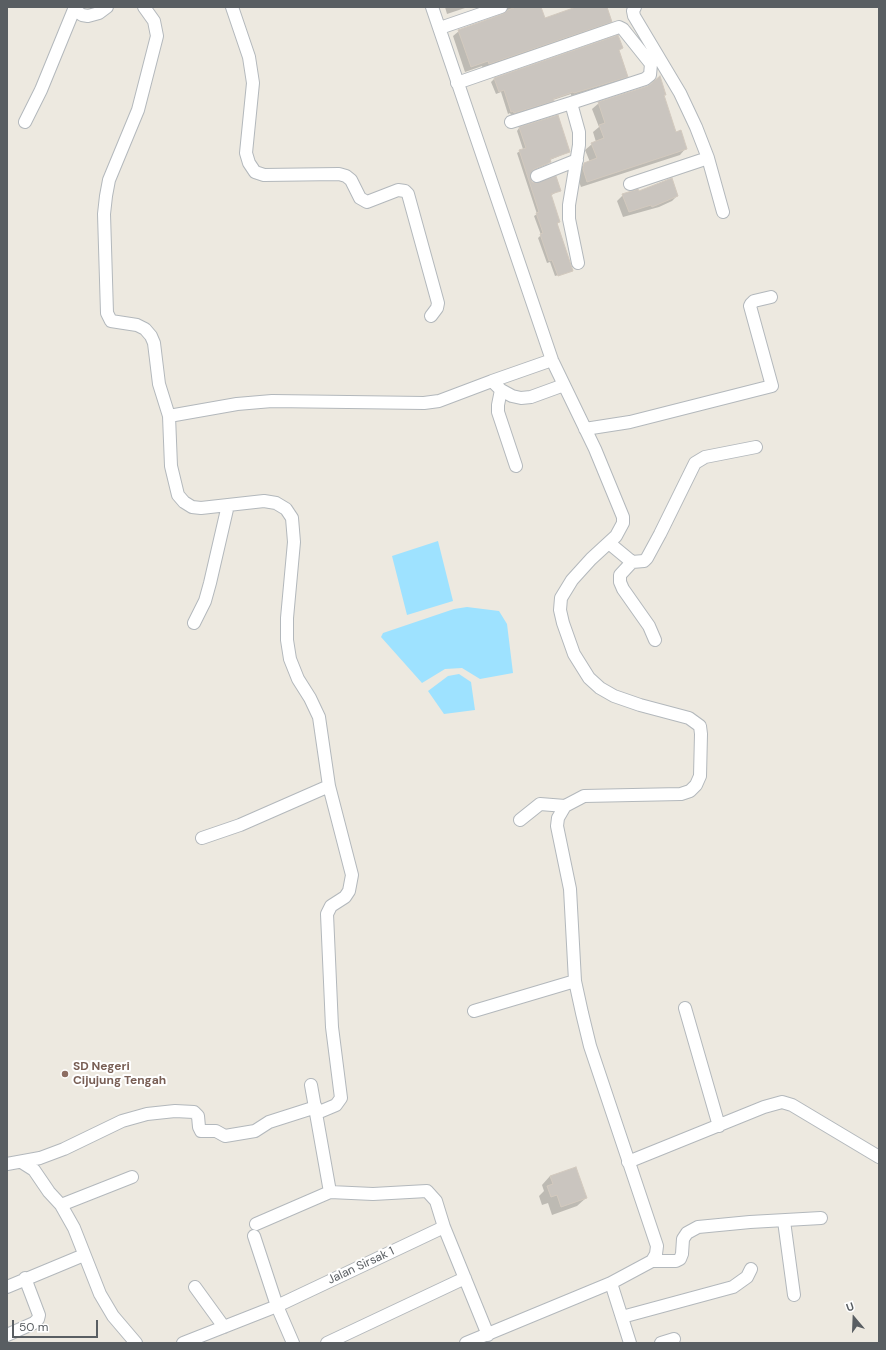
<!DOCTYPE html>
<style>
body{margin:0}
#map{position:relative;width:886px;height:1350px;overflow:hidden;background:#ede9e0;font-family:"DM Sans",sans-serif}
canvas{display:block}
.frame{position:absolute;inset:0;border:8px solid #595e62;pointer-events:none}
.north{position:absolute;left:834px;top:1298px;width:40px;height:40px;-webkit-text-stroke:3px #fff;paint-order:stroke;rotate:341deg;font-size:11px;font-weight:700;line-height:16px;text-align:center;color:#595e62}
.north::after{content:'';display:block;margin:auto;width:14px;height:18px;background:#595e62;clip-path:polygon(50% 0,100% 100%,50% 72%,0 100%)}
.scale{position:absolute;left:12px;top:1320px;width:86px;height:18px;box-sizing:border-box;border:2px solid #595e62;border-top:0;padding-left:5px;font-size:12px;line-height:14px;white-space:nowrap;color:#595e62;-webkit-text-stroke:3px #fff;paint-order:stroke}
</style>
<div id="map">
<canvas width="886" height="1350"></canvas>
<div class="frame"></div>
<div class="north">U</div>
<div class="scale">50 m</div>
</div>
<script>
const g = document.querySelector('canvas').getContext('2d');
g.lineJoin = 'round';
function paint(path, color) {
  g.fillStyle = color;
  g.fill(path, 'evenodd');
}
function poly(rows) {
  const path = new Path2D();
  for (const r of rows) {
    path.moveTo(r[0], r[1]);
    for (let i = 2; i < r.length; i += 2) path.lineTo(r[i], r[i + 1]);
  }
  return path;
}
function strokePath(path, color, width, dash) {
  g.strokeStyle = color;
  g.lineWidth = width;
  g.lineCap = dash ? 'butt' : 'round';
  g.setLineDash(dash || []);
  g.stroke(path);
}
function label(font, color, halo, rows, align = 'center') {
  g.font = font + ' "DM Sans",sans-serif';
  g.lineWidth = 4;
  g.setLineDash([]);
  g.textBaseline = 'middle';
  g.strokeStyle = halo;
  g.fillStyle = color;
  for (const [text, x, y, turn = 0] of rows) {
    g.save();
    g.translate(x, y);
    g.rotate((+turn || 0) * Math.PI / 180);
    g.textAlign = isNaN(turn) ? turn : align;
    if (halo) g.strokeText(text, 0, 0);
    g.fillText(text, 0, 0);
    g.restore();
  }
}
paint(poly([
 [438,541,453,601,407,615,392,556],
 [467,607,499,611,507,624,513,673,480,679,462,668,445,669,422,683,381,637,383,633,454,609],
 [459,674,471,682,475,710,444,714,428,691,448,676]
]), '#9ee2ff');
paint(poly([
 [445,7,468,7,447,14],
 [501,7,540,7,544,20,580,7,606,7,611,21,605,27,483,69,482,66,465,72,453,36,459,31,503,14],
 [618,36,621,48,618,51,627,76,624,79,571,96,571,94,553,100,550,103,511,115,510,113,508,114,501,92,496,94,491,82,494,79],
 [665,94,663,96,675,133,686,148,680,155,581,187,577,176,578,171,584,164,590,162,585,150,592,144,596,142,593,132,599,127,592,109,599,103],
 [558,116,569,152,550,160,548,164,531,171,528,175,531,182,560,190,550,196,559,222,557,224,572,271,555,276,550,262,547,263,538,238,541,235,534,216,537,214,517,153,523,149,517,131,519,128],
 [623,195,677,196,672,201,659,207,623,217,617,201],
 [550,1176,586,1198,577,1206,552,1215,548,1203,542,1205,539,1196,544,1191,542,1185]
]), '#0003');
const building = poly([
 [516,7,541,7,545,18,576,7,607,7,612,22,489,64,488,61,471,67,458,30,503,14,508,10,516,7],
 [618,35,623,48,619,50,628,77,574,93,573,92,553,99,554,101,514,113,513,111,511,112,504,90,499,92,494,78,618,35],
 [660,76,666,95,664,95,676,132,681,130,687,149,587,182,583,169,584,163,597,158,591,143,604,138,599,125,605,123,598,102,648,86,660,76],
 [558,115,570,152,550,159,551,162,534,169,530,175,532,182,536,183,556,176,561,191,551,194,560,222,557,223,573,271,558,276,552,260,549,261,540,234,543,233,536,213,539,212,519,150,526,148,519,127,558,115],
 [672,178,678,196,652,207,651,205,629,212,622,194,638,189,639,191,672,178],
 [576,1167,587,1198,561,1207,557,1195,551,1197,547,1186,553,1184,550,1176,576,1167]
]);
paint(building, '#cac5bf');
strokePath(building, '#d2c9be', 1);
const minor = poly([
 [144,7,154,21,157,36,138,110,109,180,106,196,104,214,107,313,111,321,137,325,145,329,151,336,154,343,159,384,169,416,171,466,178,495,184,502,192,507,201,508,264,501,276,503,286,509,292,518,294,542,287,618,287,640,290,659,298,679,310,698,319,717,329,786,352,875,349,891,345,897,331,906,327,914,332,1027,341,1098,336,1105,317,1113],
 [232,7,249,57,253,83,246,153,249,163,255,172,264,175,339,174,346,176,351,180,360,198,367,202,398,190,405,191,408,194,438,303,437,308,431,316],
 [432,7,552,360,595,449,623,517,623,523,616,536,591,559,572,580,561,598,560,610,563,623,574,654,589,678,600,688,614,696,640,705,689,718,700,726,701,734,700,776,696,785,690,791,681,794,584,796,565,806,558,818,557,826,570,889,575,981,582,1013,590,1046,657,1246,656,1254,652,1261,611,1283,630,1343],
 [635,7,633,11,634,16,680,93,696,127,708,158,723,212],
 [74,9,82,15,88,16,99,13,107,7],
 [440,28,501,7],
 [457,83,619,27,623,29,651,64,650,75,645,79,571,103,579,132,579,145,569,205,569,219,578,263],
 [25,122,41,90,75,7],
 [511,122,571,103],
 [537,176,577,160],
 [630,184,708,158],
 [492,381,552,360],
 [501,390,498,405,498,412,516,466],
 [169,416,237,404,272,401,424,403,439,401,492,381,501,390,512,396,521,398,531,397,564,385],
 [585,429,630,422,772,386,750,306,751,304,754,301,771,297],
 [609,543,632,562,644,561,647,558,660,534,695,463,705,457,756,447],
 [632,562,620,575,620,582,623,589,649,626,655,640],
 [194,623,205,601,210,583,228,505],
 [520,820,540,804,565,806],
 [202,838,240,825,329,786],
 [685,1008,719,1126],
 [474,1011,575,981],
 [311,1085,330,1192],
 [628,1162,764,1107,782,1102,792,1105,879,1157],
 [23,1163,34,1170,49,1192,61,1205,74,1228,100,1294,113,1316,136,1343],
 [7,1164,40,1158,64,1149,122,1121,147,1114,175,1111,194,1112,198,1116,199,1127,201,1131,216,1131,225,1136,255,1131,269,1122,316,1107],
 [61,1205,132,1177],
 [784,1221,794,1295],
 [256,1224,330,1192,373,1194,427,1191,436,1201,444,1227,488,1335],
 [254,1236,277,1306,293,1343],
 [652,1261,676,1261,680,1259,682,1254,683,1239,687,1233,698,1227,750,1222,821,1218],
 [7,1287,84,1255],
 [195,1287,224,1327],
 [622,1317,733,1287,747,1277,751,1269],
 [7,1335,34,1323,38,1319,39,1315,25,1278],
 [183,1343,277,1306,444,1227],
 [327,1343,465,1278],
 [466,1343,611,1283],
 [661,1343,674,1339]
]);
strokePath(minor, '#b3b8bc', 14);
strokePath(minor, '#fff', 12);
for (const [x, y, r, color] of [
 [65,1074,4,"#8d6e63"]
]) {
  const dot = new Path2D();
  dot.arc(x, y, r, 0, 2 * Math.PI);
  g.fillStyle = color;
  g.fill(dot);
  strokePath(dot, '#fff', 1.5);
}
label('bold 12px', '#785e54', '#fff', [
 ["SD Negeri",73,1067],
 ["Cijujung Tengah",73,1081]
], 'left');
label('12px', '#595e62', '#fff', [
 ["Jalan Sirsak 1",361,1266,-25]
]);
</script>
